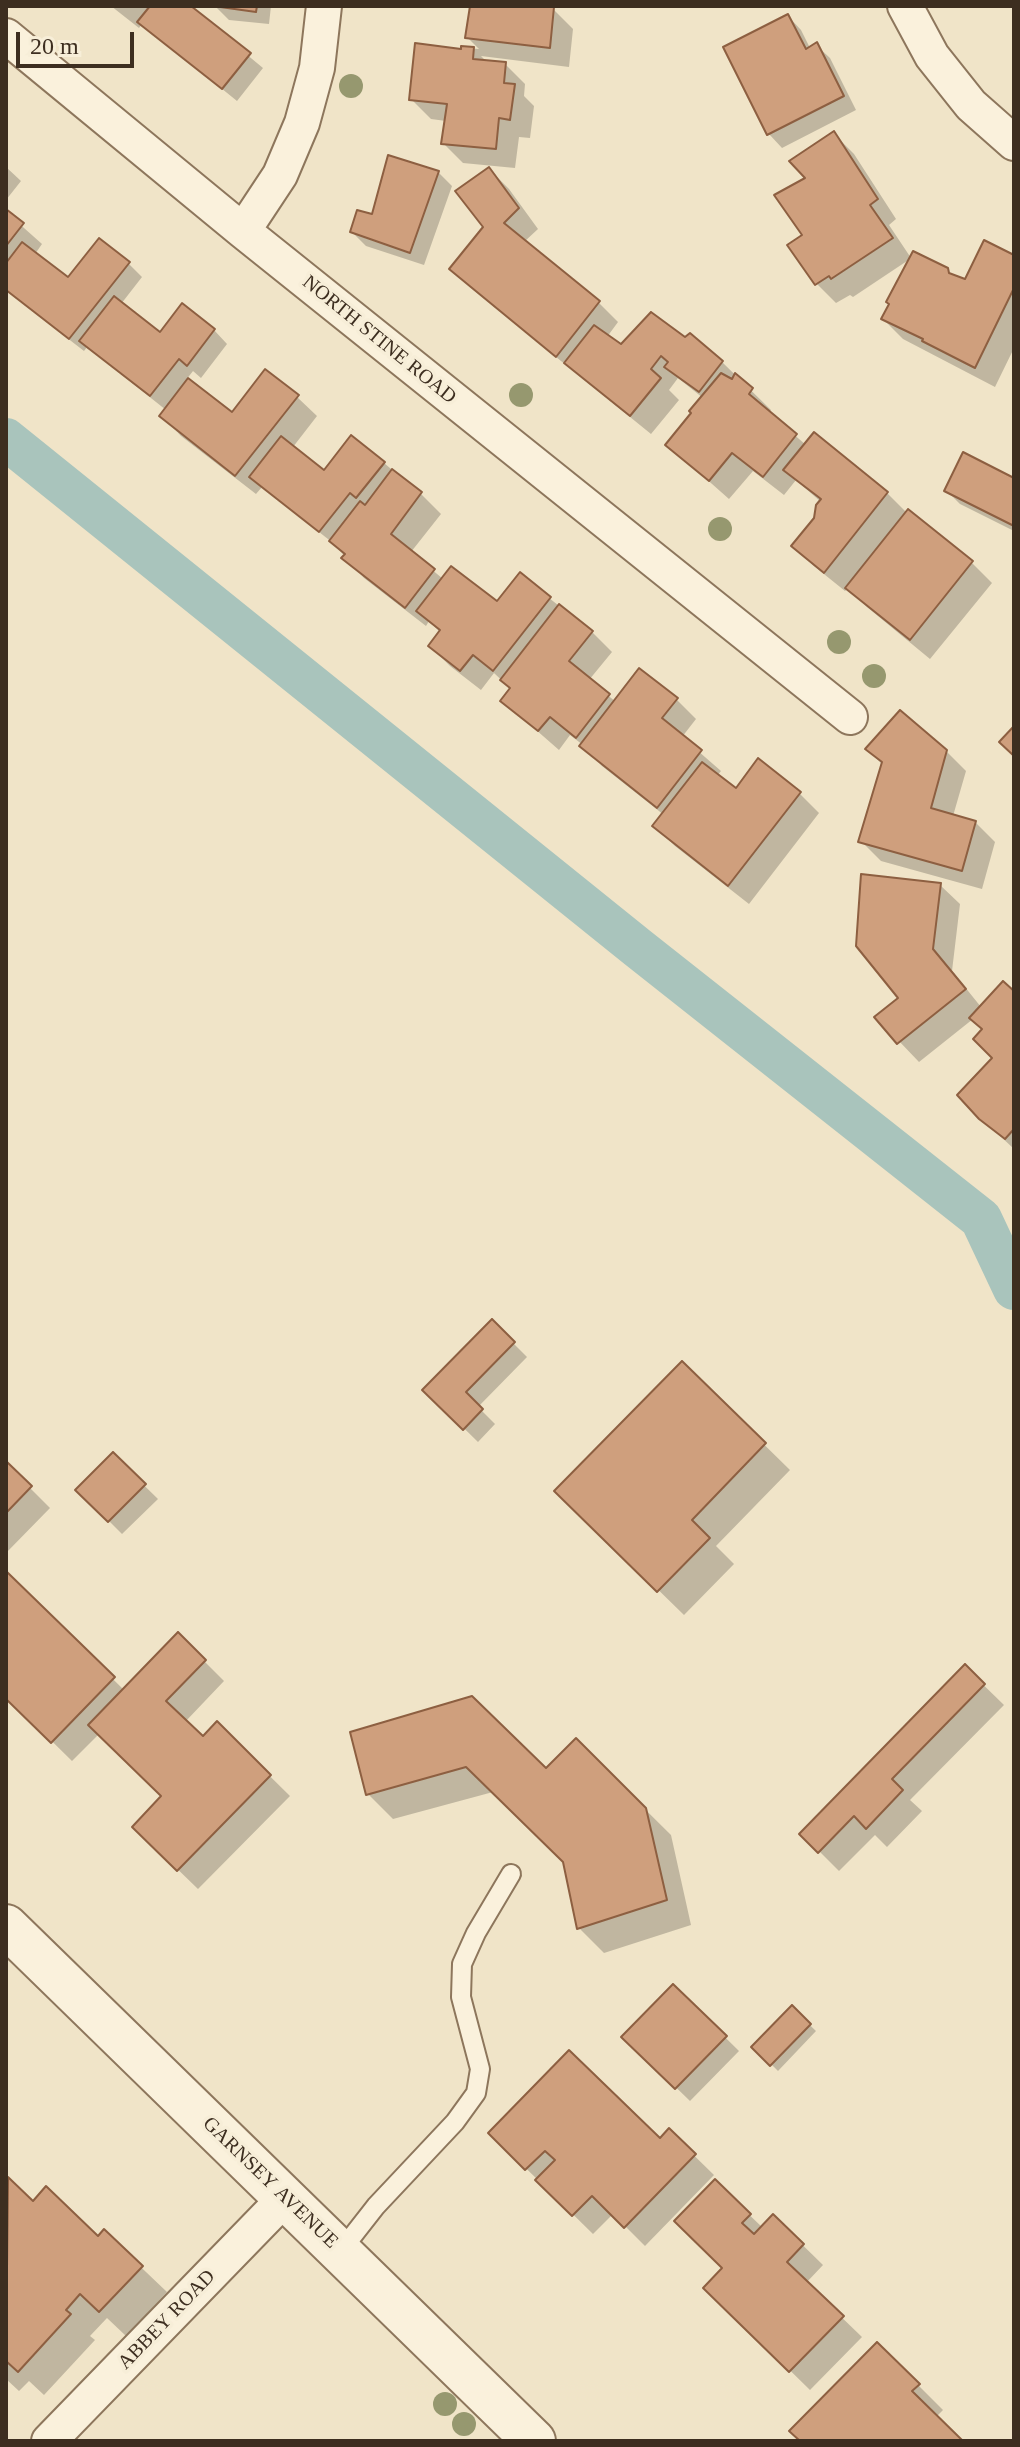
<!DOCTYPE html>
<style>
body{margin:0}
#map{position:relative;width:1020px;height:2447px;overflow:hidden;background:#f0e4c8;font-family:Georgia,serif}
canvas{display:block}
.frame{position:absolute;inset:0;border:8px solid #3d2e20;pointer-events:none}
.scale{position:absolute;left:16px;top:32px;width:118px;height:36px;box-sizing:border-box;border:4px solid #3d2e20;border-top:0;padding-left:10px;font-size:24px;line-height:28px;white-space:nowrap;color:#3d2e20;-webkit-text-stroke:6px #f7eed8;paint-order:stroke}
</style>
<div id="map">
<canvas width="1020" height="2447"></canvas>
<div class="frame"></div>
<div class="scale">20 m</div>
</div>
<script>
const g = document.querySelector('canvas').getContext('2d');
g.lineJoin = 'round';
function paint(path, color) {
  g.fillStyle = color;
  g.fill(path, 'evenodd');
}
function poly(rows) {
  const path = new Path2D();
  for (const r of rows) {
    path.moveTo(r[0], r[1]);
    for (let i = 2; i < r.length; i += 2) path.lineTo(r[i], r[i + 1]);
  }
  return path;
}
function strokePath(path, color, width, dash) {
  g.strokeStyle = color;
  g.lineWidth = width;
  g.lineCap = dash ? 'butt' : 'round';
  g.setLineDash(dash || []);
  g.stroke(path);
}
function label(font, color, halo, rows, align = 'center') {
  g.font = font + ' Georgia,serif';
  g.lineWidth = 7;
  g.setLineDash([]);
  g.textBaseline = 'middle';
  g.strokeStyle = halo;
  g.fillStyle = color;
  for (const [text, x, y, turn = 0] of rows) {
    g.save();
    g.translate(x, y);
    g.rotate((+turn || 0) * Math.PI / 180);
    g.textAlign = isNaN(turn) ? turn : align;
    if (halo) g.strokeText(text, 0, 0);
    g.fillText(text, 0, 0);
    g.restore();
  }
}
paint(poly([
 [111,6,188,6,263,68,237,101,142,24,139,28],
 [215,6,271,6,269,24,229,20],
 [472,6,541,6,553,9,573,29,569,67,481,56,487,62,505,64,525,84,524,96,534,106,530,138,519,137,515,168,463,163,444,144,446,121,431,119,411,99,464,51,463,48,479,49,467,37],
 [788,16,801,30,810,48,816,45,830,58,856,110,782,148,769,134],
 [834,134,854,154,896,219,889,225,911,258,966,282,1014,257,1014,348,995,387,903,339,883,319,910,259,853,297,850,295,836,303,816,283,805,235,808,178],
 [6,167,21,181,6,200],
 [489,169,509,189,538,229,524,242,598,302,618,322,607,337,621,347,722,362,771,410,769,413,806,445,887,493,907,513,908,512,972,563,992,583,930,659,867,607,848,588,845,591,814,566,794,546,816,519,821,502,796,480,784,495,753,471,729,499,668,445,703,398,678,378,669,390,679,400,651,434,471,288,452,269,485,227],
 [438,172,452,186,424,265,366,246,352,232],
 [6,212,42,244,35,254,69,280,128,263,142,277,121,304,160,335,214,330,227,344,201,378,193,371,186,380,232,415,297,397,317,416,293,447,325,473,384,463,421,494,441,514,411,552,443,579,498,604,520,575,592,632,612,652,589,680,616,702,676,699,696,719,682,737,721,771,717,776,736,790,799,793,819,813,749,904,675,846,655,826,664,815,602,766,583,745,570,735,559,750,503,701,511,689,494,673,481,690,450,666,430,646,441,633,429,621,426,626,364,578,333,543,262,487,256,494,181,436,162,416,166,410,87,347,84,351,9,293,6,290],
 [1014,480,1014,531,960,504,946,490],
 [867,749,946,751,966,771,953,816,975,822,995,842,982,889,881,861,861,841,883,765],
 [940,885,960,904,952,971,981,1007,1014,994,1014,1149,980,1117,995,1058,984,1029,973,1019,919,1062,876,1017,901,998],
 [492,1322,527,1357,478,1407,495,1424,478,1442,425,1390],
 [682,1364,790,1470,716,1546,734,1564,684,1615,557,1491],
 [113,1455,158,1499,122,1534,78,1490],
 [6,1464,50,1508,6,1553],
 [6,1574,124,1690,178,1635,224,1681,185,1722,203,1739,217,1724,290,1796,198,1889,134,1827,163,1797,99,1734,72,1761,6,1696],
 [965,1667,1004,1705,910,1800,922,1811,887,1847,875,1835,839,1871,802,1834],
 [352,1734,546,1771,576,1741,671,1835,691,1925,604,1953,579,1928,565,1862,493,1792,393,1819,368,1794],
 [673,1986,739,2051,690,2101,624,2037],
 [792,2008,816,2031,778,2071,754,2047],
 [669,2131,714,2175,645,2246,613,2214,593,2234,490,2133,660,2141],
 [8,2180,33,2204,98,2239,104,2232,167,2292,126,2336,107,2318,90,2336,95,2340,44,2395,29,2381,19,2391,6,2379],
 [715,2182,763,2228,774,2217,823,2265,806,2283,862,2337,810,2390,706,2288,725,2268],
 [877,2344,943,2410,936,2417,960,2441,802,2441]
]), '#0003');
strokePath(poly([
 [6,439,638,948,981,1219,1014,1289]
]), '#a9c4bc', 42);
const building = poly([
 [150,6,191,6,251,53,222,89,137,22,150,6],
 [213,6,257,6,256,12,213,6],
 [470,6,554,7,550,48,465,38,470,6],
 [788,14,806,49,817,42,844,96,767,135,723,47,788,14],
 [415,43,461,49,461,46,474,47,473,59,506,62,504,83,515,84,510,120,499,118,496,149,441,144,447,104,409,100,415,43],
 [834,131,878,199,870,205,893,238,831,279,829,276,815,285,787,245,802,235,774,195,805,178,789,161,834,131],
 [388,155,439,171,410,253,350,232,357,210,372,214,388,155],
 [489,167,519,208,504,223,600,301,556,357,449,269,483,227,455,191,489,167],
 [6,209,24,223,6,246,6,209],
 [99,238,130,262,69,339,6,290,6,263,22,242,68,277,99,238],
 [984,240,1014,255,1014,288,975,368,922,341,923,339,881,319,889,304,886,302,913,251,948,268,949,273,965,279,984,240],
 [114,296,160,332,182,303,215,329,187,366,179,359,150,396,79,341,114,296],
 [651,312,685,337,690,333,723,361,699,392,664,367,668,362,661,356,651,369,661,378,630,416,564,363,594,325,621,344,651,312],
 [265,369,299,395,235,476,159,416,188,378,232,412,265,369],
 [721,373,732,379,735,373,753,388,749,394,797,434,763,477,732,453,709,481,665,445,691,413,689,411,721,373],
 [814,432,888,492,824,573,791,546,814,518,816,505,821,499,783,470,814,432],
 [351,435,385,462,356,498,350,493,319,532,249,477,281,436,324,470,351,435],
 [963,452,1014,478,1014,526,944,491,963,452],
 [392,469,422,492,391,534,435,569,405,608,341,558,345,554,329,541,360,501,365,505,392,469],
 [908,509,973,561,910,640,845,588,908,509],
 [451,566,497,601,520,572,551,597,493,671,473,655,460,671,428,646,440,630,416,611,451,566],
 [559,604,593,631,569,661,610,694,576,738,550,717,538,731,500,701,510,688,500,680,559,604],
 [639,668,678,698,662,718,702,750,657,808,579,746,639,668],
 [900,710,947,750,931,808,976,821,962,871,858,842,882,762,865,749,900,710],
 [1014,726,1014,756,999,742,1014,726],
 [758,758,801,792,728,886,652,826,702,762,736,788,758,758],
 [861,874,941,883,933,949,966,989,897,1044,874,1017,898,998,856,946,861,874],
 [1003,981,1014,991,1014,1129,1005,1139,979,1119,957,1095,992,1058,973,1039,982,1029,969,1018,1003,981],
 [492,1319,515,1342,466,1392,483,1409,463,1430,422,1390,492,1319],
 [682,1361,766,1443,692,1520,710,1538,657,1592,554,1491,682,1361],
 [113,1452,146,1484,108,1522,75,1490,113,1452],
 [6,1461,32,1486,6,1513,6,1461],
 [6,1571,115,1677,51,1743,6,1699,6,1571],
 [178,1632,206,1660,166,1701,203,1736,217,1721,271,1775,177,1871,132,1827,161,1796,88,1725,178,1632],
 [965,1664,985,1684,892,1779,903,1790,866,1829,854,1816,818,1853,799,1834,965,1664],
 [472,1696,546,1768,576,1738,646,1808,667,1900,577,1929,563,1862,466,1767,366,1795,350,1732,472,1696],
 [673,1984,727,2036,675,2089,621,2037,673,1984],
 [792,2005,811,2024,770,2066,751,2047,792,2005],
 [569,2050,660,2138,669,2128,696,2154,624,2228,592,2196,572,2216,535,2180,555,2160,545,2151,525,2170,488,2133,569,2050],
 [8,2177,33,2201,46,2186,98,2236,104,2229,143,2266,99,2312,80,2294,66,2310,71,2314,18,2372,6,2361,8,2177],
 [715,2179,751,2214,742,2223,754,2234,773,2214,804,2244,787,2262,844,2316,789,2372,703,2288,722,2268,674,2221,715,2179],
 [877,2342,920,2384,912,2391,963,2441,800,2441,789,2431,877,2342]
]);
paint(building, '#cf9f7d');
strokePath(building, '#8d5f41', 2);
const service = poly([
 [340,2252,376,2206,455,2122,476,2093,480,2069,461,1997,462,1964,476,1933,511,1874]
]);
const minor = poly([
 [905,6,932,56,971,105,1014,143],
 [6,36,243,231,850,717],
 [243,231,280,175,302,123,317,68,324,6],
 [49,2441,285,2198]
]);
const tertiary = poly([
 [6,1926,534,2441]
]);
strokePath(service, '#8d765c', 22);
strokePath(minor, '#8d765c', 38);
strokePath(tertiary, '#8d765c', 46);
strokePath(service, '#faf1dc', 18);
strokePath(minor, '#faf1dc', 34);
strokePath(tertiary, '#faf1dc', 42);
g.fillStyle = '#96986f';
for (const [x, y] of [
 [351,86],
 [521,395],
 [720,529],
 [839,642],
 [874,676],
 [445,2404],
 [464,2424]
]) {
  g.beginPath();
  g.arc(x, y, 12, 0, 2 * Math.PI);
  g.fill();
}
label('20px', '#3d2e20', '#f7eed8', [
 ["NORTH STINE ROAD",379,340,39],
 ["GARNSEY AVENUE",270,2183,44],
 ["ABBEY ROAD",167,2320,-46]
]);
</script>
